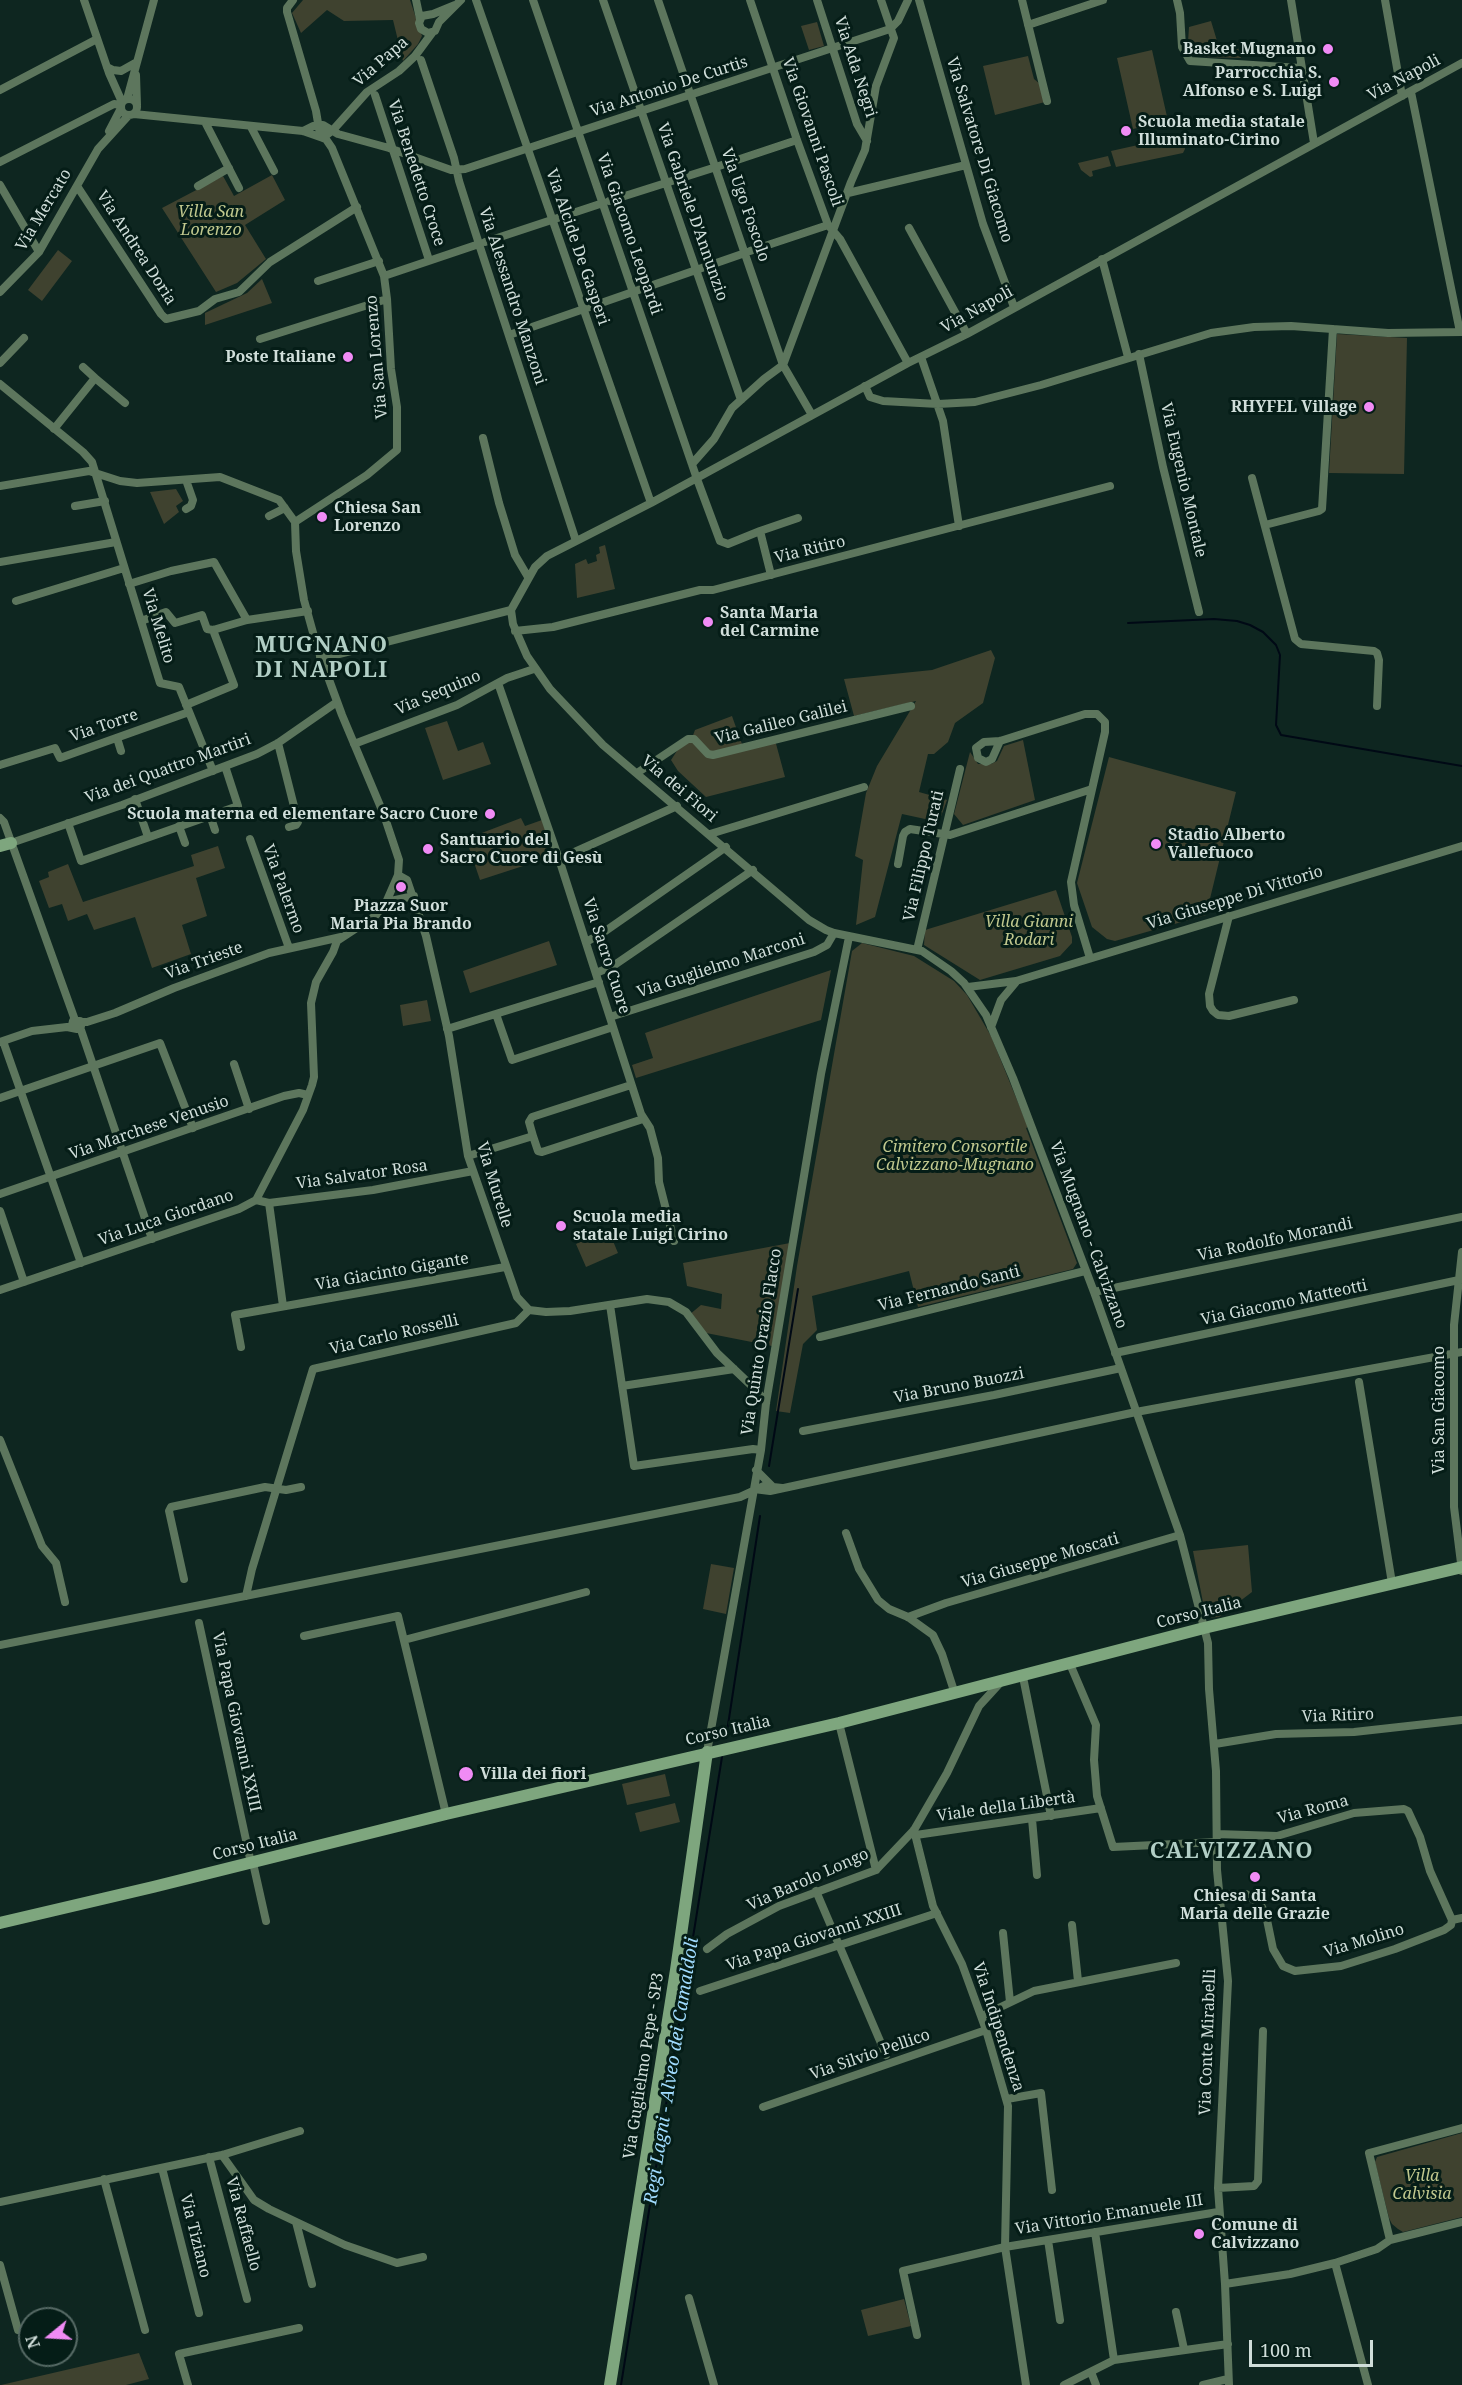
<!DOCTYPE html>
<meta charset="utf-8">
<style>
body{margin:0}
#map{position:relative;width:1462px;height:2385px;overflow:hidden;background:#0e2620;font-family:"Noto Serif",serif}
canvas{display:block}
.north{position:absolute;left:18px;top:2307px;width:60px;height:60px;box-sizing:border-box;background:#051d17;border:2px solid #566a65;border-radius:50%;rotate:252deg;font-size:16px;font-weight:700;line-height:24px;text-align:center;color:#d0deda}
.north::after{content:'';display:block;margin:auto;width:21px;height:27px;background:#f08bf5;clip-path:polygon(50% 0,100% 100%,50% 72%,0 100%)}
.scale{position:absolute;left:1249px;top:2340px;width:124px;height:27px;box-sizing:border-box;border:3px solid #d0deda;border-top:0;padding-left:8px;font-size:18px;line-height:21px;white-space:nowrap;color:#d0deda;-webkit-text-stroke:4px #051d17;paint-order:stroke}
</style>
<div id="map">
<canvas width="1462" height="2385"></canvas>
<div class="north">N</div>
<div class="scale">100 m</div>
</div>
<script>
const g = document.querySelector('canvas').getContext('2d');
g.lineJoin = 'round';
function paint(path, color) {
  g.fillStyle = color;
  g.fill(path, 'evenodd');
}
function poly(rows) {
  const path = new Path2D();
  for (const r of rows) {
    if (r.length === 3) {
      path.moveTo(r[0] + r[2], r[1]);
      path.arc(r[0], r[1], r[2], 0, 2 * Math.PI);
      continue;
    }
    path.moveTo(r[0], r[1]);
    for (let i = 2; i < r.length; i += 2) path.lineTo(r[i], r[i + 1]);
  }
  return path;
}
function strokePath(path, color, width, dash) {
  g.strokeStyle = color;
  g.lineWidth = width;
  g.lineCap = dash ? 'butt' : 'round';
  g.setLineDash(dash || []);
  g.stroke(path);
}
function label(font, color, halo, rows, align = 'center') {
  g.font = font + ' "Noto Serif",serif';
  g.lineWidth = 6;
  g.setLineDash([]);
  g.textBaseline = 'middle';
  g.strokeStyle = halo;
  g.fillStyle = color;
  for (const [text, x, y, turn = 0] of rows) {
    g.save();
    g.translate(x, y);
    g.rotate((+turn || 0) * Math.PI / 180);
    g.textAlign = isNaN(turn) ? turn : align;
    if (halo) g.strokeText(text, 0, 0);
    g.fillText(text, 0, 0);
    g.restore();
  }
}
paint(poly([
 [303,0,410,0,422,36,418,44,403,61,393,20,344,21,327,10,301,33,292,13],
 [1211,21,1221,54,1238,48,1241,58,1204,57,1188,42,1189,27],
 [817,22,824,46,809,50,801,26],
 [1152,50,1168,121,1133,129,1117,58],
 [1028,56,1034,79,1040,84,1045,102,995,115,983,66],
 [1183,135,1185,149,1183,153,1116,167,1111,151],
 [1108,156,1111,166,1092,171,1093,176,1090,177,1081,170,1078,163],
 [272,175,285,200,245,225,266,259,237,283,216,292,162,208,223,176,234,196],
 [58,250,72,261,42,301,28,290],
 [262,279,272,303,205,325,205,313,247,293],
 [1337,334,1407,338,1404,474,1329,473],
 [176,489,183,501,176,506,179,512,164,524,150,492],
 [605,545,615,589,577,598,575,564,586,559,588,564,597,561,596,555,600,553,599,547],
 [991,650,995,658,983,703,955,723,948,742,934,754,928,754,919,792,947,800,939,822,902,814,875,917,856,925,863,860,855,856,866,793,877,766,916,701,854,716,844,679,932,670],
 [732,716,743,747,775,740,785,777,706,797,678,771,671,760,684,740,692,738,695,730],
 [447,721,458,751,483,742,491,764,443,780,425,728],
 [1023,740,1035,800,963,825,954,814,970,752,978,764,991,764,997,761,1004,746],
 [1109,757,1236,792,1206,915,1115,941,1107,939,1092,927,1077,883],
 [521,818,525,826,542,820,554,856,480,880,466,839],
 [218,846,225,868,196,878,207,916,182,925,191,954,152,968,135,917,94,930,87,914,68,921,62,904,49,908,39,881,49,877,48,872,68,864,83,902,194,866,191,855],
 [1056,890,1072,937,1072,943,1060,956,980,980,924,945,925,930],
 [549,941,557,965,470,993,463,971],
 [862,943,914,956,954,981,967,995,991,1036,1028,1127,1026,1128,1077,1263,1073,1269,918,1307,909,1271,812,1296,817,1330,803,1344,790,1413,776,1411,797,1266,852,951],
 [831,970,821,1020,636,1078,632,1065,653,1058,645,1033],
 [427,1000,431,1021,403,1026,400,1005],
 [608,1229,618,1253,586,1267,576,1244],
 [790,1243,772,1346,701,1332,689,1315,701,1305,721,1309,722,1294,687,1286,683,1263],
 [1248,1545,1252,1592,1219,1617,1206,1618,1193,1551],
 [711,1564,734,1568,726,1614,703,1609],
 [665,1774,670,1796,627,1805,622,1784],
 [675,1803,680,1822,640,1832,635,1813],
 [1462,2133,1462,2217,1411,2230,1403,2232,1398,2229,1392,2224,1389,2218,1375,2162,1377,2157],
 [904,2299,911,2326,868,2336,861,2310],
 [139,2353,149,2379,126,2385,1,2385]
]), '#3f422f');
strokePath(poly([
 [1128,623,1214,619,1237,621,1250,625,1263,632,1276,645,1280,655,1276,725,1281,735,1462,766],
 [769,1466,798,1289],
 [726,1738,760,1516],
 [621,2385,722,1757]
]), '#000915', 2);
strokePath(poly([
 [84,0,109,73,122,102],
 [293,0,287,8,287,12,316,111,319,129,332,148,384,276,387,299,391,369,397,407,397,450,367,475,295,522],
 [416,0,420,19],
 [476,0,651,503],
 [533,0,697,479,720,541,728,544,760,531,771,575],
 [603,0,741,400],
 [658,0,783,365,812,415],
 [750,0,797,140,828,225,840,239,908,363],
 [817,0,857,124,867,141],
 [919,0,983,224,1014,307],
 [1022,0,1047,101],
 [1177,0,1180,13,1182,47,1190,61,1300,68],
 [1291,0,1314,143],
 [1385,0,1402,96],
 [455,5,433,14,422,16,419,23,421,29,428,33,435,31,439,22,461,0],
 [1028,25,1103,0],
 [421,60,454,158,459,181,479,244,576,541],
 [107,67,113,70,121,71,137,62],
 [136,75,137,105],
 [0,90,97,39],
 [1411,92,1460,332],
 [375,95,429,260],
 [129,107,8],
 [127,99,154,0],
 [134,114,303,131,323,138],
 [205,122,239,188],
 [251,127,274,171],
 [109,131,121,108],
 [303,131,313,126,323,125,338,134,389,148,451,170,465,169,890,29,898,21,908,0],
 [323,138,333,130,367,92,399,71,415,56,432,33],
 [0,162,114,104,121,105],
 [716,167,797,140],
 [0,185,39,252],
 [77,186,161,314,166,319,199,311,215,299,239,292,270,262,357,207],
 [198,186,229,168],
 [848,193,966,165],
 [609,201,713,168],
 [909,228,967,334],
 [485,242,603,203],
 [750,251,828,225],
 [1102,259,1128,357],
 [384,276,479,244],
 [318,281,379,261],
 [0,292,39,252,98,149,128,116],
 [509,335,745,253],
 [260,339,387,299],
 [1139,354,1163,467,1199,612],
 [921,357,943,421,959,526],
 [0,363,24,338],
 [83,367,95,378],
 [0,384,83,452,92,462,160,683,179,687,213,771],
 [865,386,870,397,883,401,938,404,975,402,1041,385,1211,333,1254,327,1291,326,1388,333,1462,332],
 [54,429,95,378,125,403],
 [483,438,499,503,515,555,528,577],
 [692,464,714,439,732,408,764,379,783,365,851,182,865,150,876,86,894,38,881,0],
 [1252,478,1295,639,1301,644,1374,651,1377,653,1379,660,1377,706],
 [0,486,89,471,120,481,137,483,220,477,279,500,295,522,296,551,304,600,317,647,342,715,384,815,399,860,398,875,384,907,375,916,337,941,333,952,316,982,311,1003,314,1077,312,1085,303,1110,256,1200,239,1209,0,1290],
 [75,506,105,501],
 [186,509,191,506,193,500,186,480],
 [269,516,285,508],
 [1265,525,1319,511,1322,509,1333,329],
 [760,531,798,518],
 [0,562,116,542],
 [129,584,171,571,214,562,247,620],
 [16,601,124,568],
 [511,610,513,624,527,656,550,689,603,745,809,920,826,930,834,933,922,951,951,971,964,983,986,1015,1013,1078,1094,1292,1180,1535,1208,1643,1209,1689,1216,1771,1217,1870,1228,1981,1218,2188,1225,2284,1229,2385],
 [141,621,166,612,175,623,202,615,207,629,213,630,247,620,308,611],
 [515,631,553,627,700,590,713,590,1110,486],
 [320,657,339,654,511,610,535,567,547,556,651,503,908,363,967,334,1462,63],
 [498,683,559,859,641,1114,650,1128,658,1158,659,1182,674,1241],
 [186,705,234,685,213,630],
 [117,738,121,751],
 [1000,741,992,759,986,762,978,758,976,748,984,742,1000,741,1085,714,1097,714,1105,722,1105,732,1071,882,1074,905,1090,958],
 [278,743,298,822,296,825,289,827],
 [354,744,457,705,507,678,534,669],
 [0,765,55,748,60,758,189,712],
 [637,773,688,739,694,739,708,754,713,755,911,706],
 [135,799,148,837],
 [210,815,215,830],
 [0,818,4,822,75,1020],
 [68,823,81,861,238,806,225,766],
 [179,826,185,843],
 [710,834,864,787],
 [250,839,289,948],
 [11,843,122,805,257,754,278,743,337,702],
 [559,859,677,806],
 [898,864,903,836,905,832,910,829,950,835,1092,789],
 [398,875,407,880,426,936,449,1036,468,1156,517,1297,529,1310,546,1312,570,1311,647,1299,669,1302,686,1312,717,1353,756,1390,766,1403],
 [386,902,414,896],
 [1229,916,1209,994,1210,1006,1213,1011,1218,1015,1229,1016,1294,1000],
 [586,942,604,932,726,847],
 [917,950,960,769],
 [596,973,613,966,753,870],
 [968,987,1016,981,1462,846],
 [496,1014,512,1060,613,1027],
 [610,1017,814,952,827,945,834,933],
 [80,1022,87,1022,115,1013,174,988,269,953,341,937],
 [80,1027,152,1239],
 [991,1027,1001,1000,1016,982],
 [447,1029,599,982],
 [3,1041,81,1263],
 [0,1042,32,1031,67,1027,77,1029,81,1026,80,1021,73,1021,72,1025,74,1028],
 [234,1064,249,1109],
 [0,1098,160,1043,193,1128],
 [533,1136,529,1122,532,1117,631,1085],
 [468,1156,533,1136,538,1151,542,1152,643,1119],
 [0,1194,284,1096,299,1093,308,1095],
 [256,1200,269,1203,373,1190,473,1171],
 [269,1203,283,1306],
 [0,1211,24,1282],
 [1094,1292,1462,1217],
 [610,1305,634,1466,753,1449,761,1450],
 [820,1337,1085,1271],
 [241,1347,235,1315,505,1267],
 [1115,1353,1459,1280],
 [1359,1382,1392,1583],
 [622,1386,734,1369],
 [803,1431,994,1395,1121,1368],
 [0,1440,42,1546,56,1563,65,1602],
 [756,1470,772,1486],
 [754,1489,770,1491,1136,1412,1462,1352],
 [846,1533,859,1569,878,1600,889,1609,908,1617,933,1635,942,1654,955,1694],
 [1462,1571,1454,1507,1454,1325,1462,1252],
 [184,1579,169,1511,171,1507,265,1487,286,1490,301,1487],
 [246,1596,252,1569,313,1369,516,1323,529,1310],
 [908,1617,946,1603,1180,1535],
 [199,1623,251,1863],
 [304,1636,398,1616,446,1814],
 [404,1640,586,1592],
 [0,1645,740,1497,764,1486,782,1488],
 [1070,1664,1096,1725,1094,1760,1097,1796,1113,1847,1217,1842],
 [1023,1677,1051,1816],
 [839,1723,876,1870],
 [1215,1744,1276,1734,1354,1732,1462,1720],
 [707,1752,761,1450,766,1403,821,1074,849,937],
 [1032,1819,1037,1875],
 [914,1830,933,1906,962,1964,986,2030,1008,2106,1005,2247,1026,2385],
 [1217,1834,1277,1836,1354,1813,1404,1809,1408,1811,1420,1837,1430,1871,1452,1920],
 [916,1835,1101,1808],
 [253,1863,266,1921],
 [816,1891,886,2055],
 [1219,1894,1246,1894,1261,1905,1266,1915,1273,1949,1283,1966,1295,1971,1341,1966,1395,1949,1444,1930,1451,1925,1452,1920],
 [1452,1920,1462,1918],
 [1072,1925,1078,1981],
 [1003,1933,1010,2002],
 [707,1949,727,1934,779,1906,876,1870,914,1830,947,1773,979,1706,1000,1683],
 [700,1991,937,1913],
 [982,2016,1034,1991,1176,1963],
 [1007,2099,1041,2093,1052,2190],
 [763,2107,986,2030],
 [222,2155,254,2200,269,2209,345,2245,397,2263,423,2257],
 [209,2157,247,2299],
 [162,2168,199,2313],
 [104,2179,145,2330],
 [1218,2188,1254,2186,1258,2181,1263,2031],
 [0,2202,222,2155,300,2131],
 [296,2222,312,2284],
 [1095,2232,1114,2360],
 [1048,2240,1060,2320],
 [1390,2240,1369,2153,1462,2128],
 [1335,2263,1368,2385],
 [0,2265,18,2330],
 [1225,2284,1290,2274,1335,2263,1377,2249,1390,2240,1462,2222],
 [689,2298,714,2385],
 [1176,2312,1184,2349],
 [917,2335,903,2271,1005,2247,1218,2212],
 [1091,2372,1096,2385],
 [188,2385,179,2354,299,2328],
 [1064,2385,1114,2360,1228,2344],
 [1203,2385,1228,2379]
]), '#5d765d', 8);
strokePath(poly([
 [0,846,11,843],
 [0,1923,153,1887,446,1814,839,1723,1204,1628,1462,1567],
 [610,2385,676,1970,707,1752]
]), '#7ea67e', 12);
for (const [x, y, r, color] of [
 [1328,49,6,"#f08bf5"],
 [1334,82,6,"#f08bf5"],
 [1126,131,6,"#f08bf5"],
 [348,357,6,"#f08bf5"],
 [1369,407,6,"#f08bf5"],
 [322,517,6,"#f08bf5"],
 [708,622,6,"#f08bf5"],
 [490,814,6,"#f08bf5"],
 [1156,844,6,"#f08bf5"],
 [428,849,6,"#f08bf5"],
 [401,887,6,"#f08bf5"],
 [561,1226,6,"#f08bf5"],
 [466,1774,8,"#f08bf5"],
 [1255,1877,6,"#f08bf5"],
 [1199,2234,6,"#f08bf5"]
]) {
  const dot = new Path2D();
  dot.arc(x, y, r, 0, 2 * Math.PI);
  g.fillStyle = color;
  g.fill(dot);
  strokePath(dot, '#051d17', 2);
}
label('bold 16px', '#d0deda', '#051d17', [
 ["Basket Mugnano",1316,49,"right"],
 ["Parrocchia S.",1322,73,"right"],
 ["Alfonso e S. Luigi",1322,91,"right"],
 ["Scuola media statale",1138,122],
 ["Illuminato-Cirino",1138,140],
 ["Poste Italiane",336,357,"right"],
 ["RHYFEL Village",1357,407,"right"],
 ["Chiesa San",334,508],
 ["Lorenzo",334,526],
 ["Santa Maria",720,613],
 ["del Carmine",720,631],
 ["Scuola materna ed elementare Sacro Cuore",478,814,"right"],
 ["Stadio Alberto",1168,835],
 ["Vallefuoco",1168,853],
 ["Santuario del",440,840],
 ["Sacro Cuore di Gesù",440,858],
 ["Piazza Suor",401,906,"center"],
 ["Maria Pia Brando",401,924,"center"],
 ["Scuola media",573,1217],
 ["statale Luigi Cirino",573,1235],
 ["Villa dei fiori",480,1774],
 ["Chiesa di Santa",1255,1896,"center"],
 ["Maria delle Grazie",1255,1914,"center"],
 ["Comune di",1211,2225],
 ["Calvizzano",1211,2243]
], 'left');
label('16px', '#d0deda', '#051d17', [
 ["Via Papa",381,62,-41],
 ["Via Ada Negri",855,67,72],
 ["Via Napoli",1404,78,-28],
 ["Via Antonio De Curtis",669,87,-18],
 ["Via Giovanni Pascoli",812,132,71],
 ["Via Salvatore Di Giacomo",979,150,73],
 ["Via Benedetto Croce",416,173,72],
 ["Via Ugo Foscolo",745,205,71],
 ["Via Mercato",44,210,-59],
 ["Via Gabriele D'Annunzio",692,212,71],
 ["Via Giacomo Leopardi",629,234,71],
 ["Via Alcide De Gasperi",577,247,71],
 ["Via Andrea Doria",136,248,57],
 ["Via Alessandro Manzoni",512,296,72],
 ["Via Napoli",977,310,-29],
 ["Via San Lorenzo",377,357,-95],
 ["Via Eugenio Montale",1183,480,77],
 ["Via Ritiro",810,550,-14],
 ["Via Melito",158,626,73],
 ["Via Sequino",438,693,-23],
 ["Via Galileo Galilei",781,723,-14],
 ["Via Torre",104,726,-19],
 ["Via dei Quattro Martiri",168,769,-20],
 ["Via dei Fiori",679,789,40],
 ["Via Filippo Turati",924,856,-77],
 ["Via Palermo",283,889,70],
 ["Via Giuseppe Di Vittorio",1235,898,-17],
 ["Via Sacro Cuore",606,956,72],
 ["Via Trieste",204,961,-20],
 ["Via Guglielmo Marconi",721,966,-18],
 ["Via Marchese Venusio",149,1128,-19],
 ["Via Salvator Rosa",362,1175,-8],
 ["Via Murelle",494,1185,73],
 ["Via Luca Giordano",166,1218,-19],
 ["Via Mugnano - Calvizzano",1088,1235,70],
 ["Via Rodolfo Morandi",1275,1240,-12],
 ["Via Giacinto Gigante",392,1272,-10],
 ["Via Fernando Santi",949,1289,-14],
 ["Via Giacomo Matteotti",1284,1303,-12],
 ["Via Carlo Rosselli",394,1335,-13],
 ["Via Quinto Orazio Flacco",762,1342,-81],
 ["Via Bruno Buozzi",959,1386,-11],
 ["Via San Giacomo",1439,1410,-90],
 ["Via Giuseppe Moscati",1040,1561,-16],
 ["Corso Italia",1199,1613,-14],
 ["Via Ritiro",1338,1716,-2],
 ["Via Papa Giovanni XXIII",236,1722,78],
 ["Corso Italia",728,1731,-13],
 ["Viale della Libertà",1006,1807,-8],
 ["Via Roma",1313,1810,-15],
 ["Corso Italia",255,1845,-14],
 ["Via Barolo Longo",808,1880,-24],
 ["Via Papa Giovanni XXIII",814,1938,-18],
 ["Via Molino",1364,1941,-17],
 ["Via Indipendenza",998,2027,72],
 ["Via Conte Mirabelli",1208,2042,-88],
 ["Via Silvio Pellico",870,2055,-19],
 ["Via Guglielmo Pepe - SP3",644,2066,-81],
 ["Via Vittorio Emanuele III",1109,2215,-9],
 ["Via Raffaello",243,2224,75],
 ["Via Tiziano",195,2236,76]
]);
label('italic 16px', '#c1c88e', '#051d17', [
 ["Villa San",211,212],
 ["Lorenzo",211,230],
 ["Villa Gianni",1029,922],
 ["Rodari",1029,940],
 ["Cimitero Consortile",955,1147],
 ["Calvizzano-Mugnano",955,1165],
 ["Villa",1422,2176],
 ["Calvisia",1422,2194]
]);
label('italic 18px', '#a0dbfe', '#051d17', [
 ["Regi Lagni - Alveo dei Camaldoli",672,2071,-81]
]);
g.letterSpacing = '1.5px';
label('bold 22px', '#b1cec5', '#051d17', [
 ["MUGNANO",322,646],
 ["DI NAPOLI",322,671],
 ["CALVIZZANO",1232,1852]
]);
g.letterSpacing = '0px';
</script>
